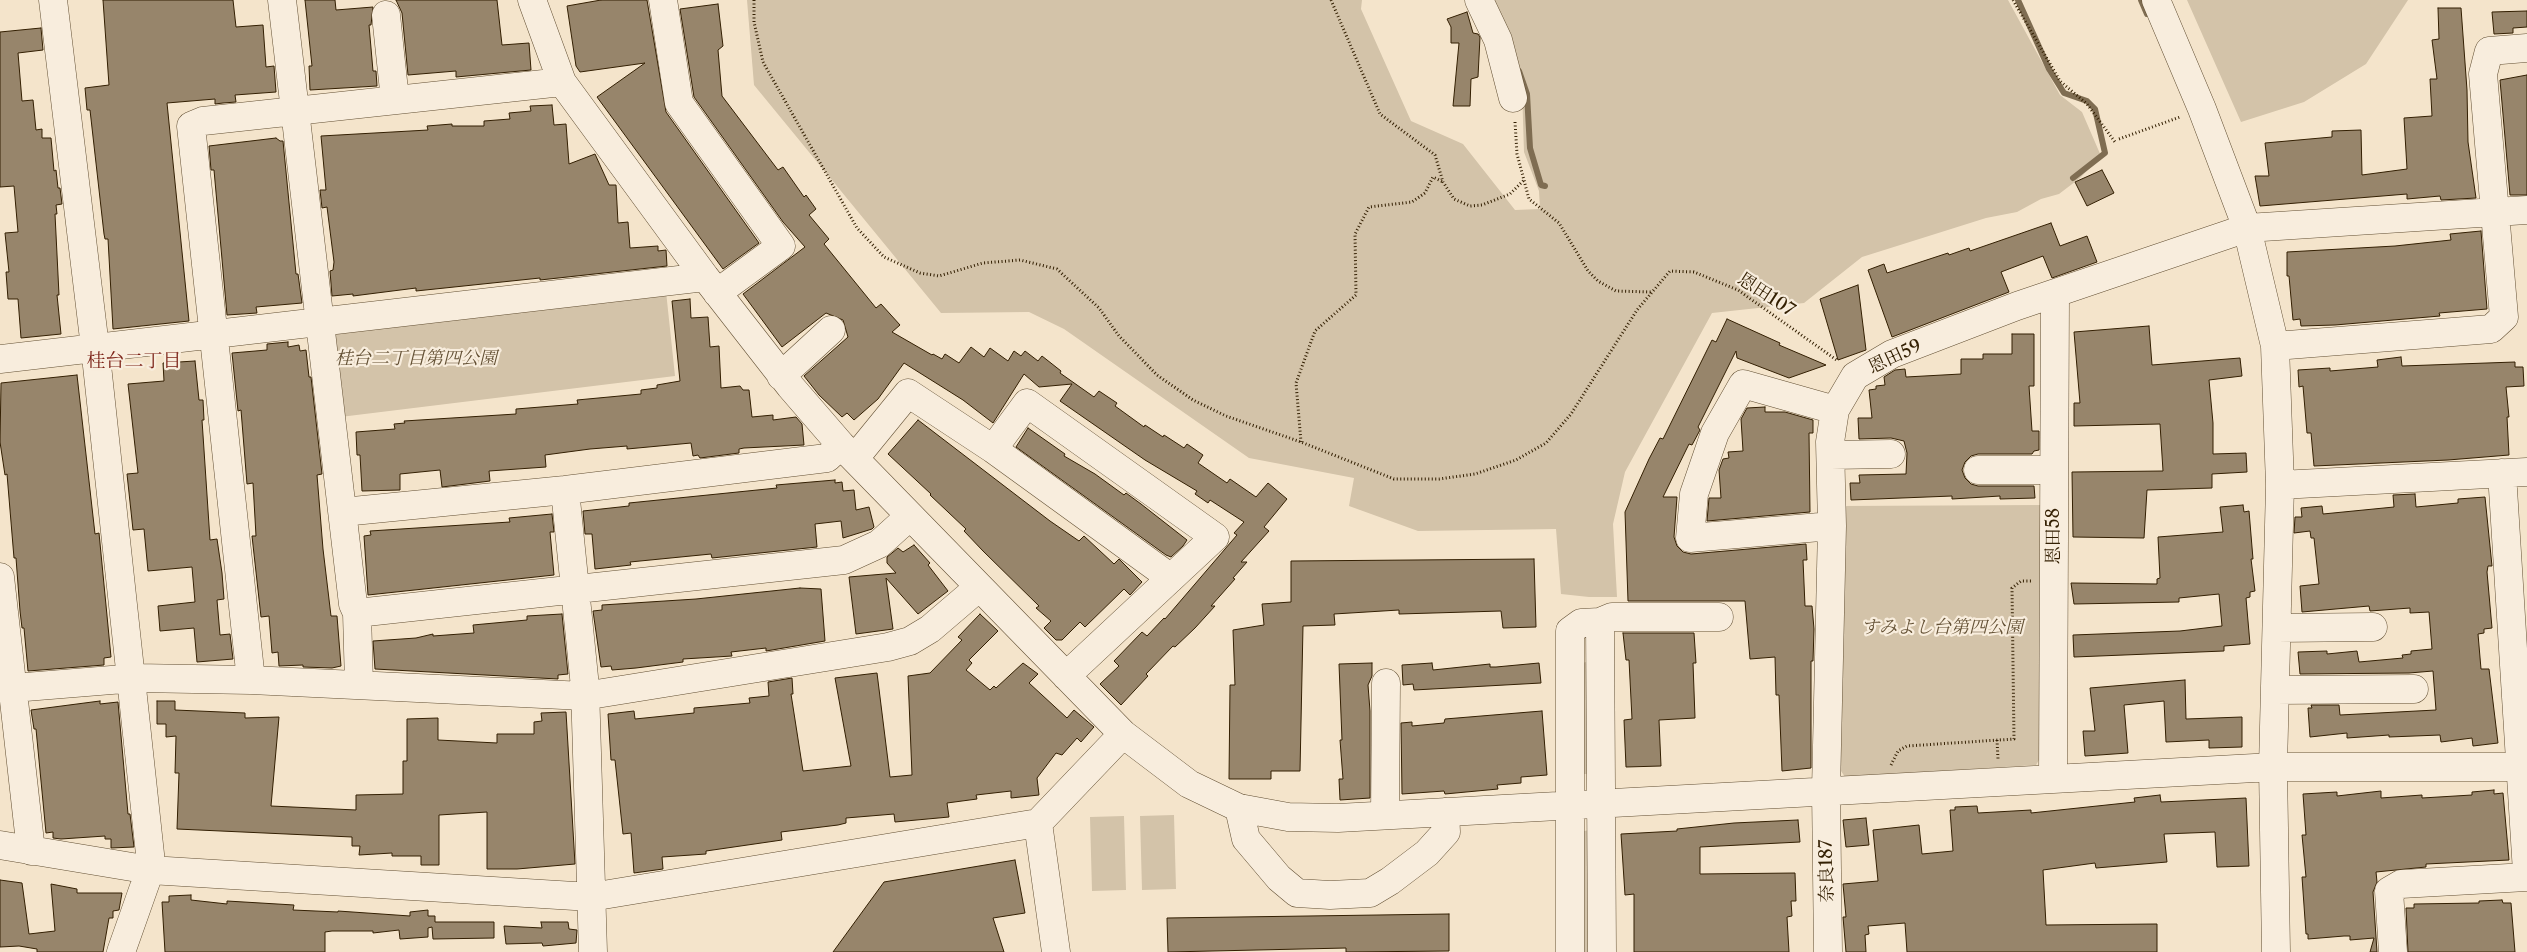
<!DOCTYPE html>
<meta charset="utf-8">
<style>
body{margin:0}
canvas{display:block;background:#f4e4cb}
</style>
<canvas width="2527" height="952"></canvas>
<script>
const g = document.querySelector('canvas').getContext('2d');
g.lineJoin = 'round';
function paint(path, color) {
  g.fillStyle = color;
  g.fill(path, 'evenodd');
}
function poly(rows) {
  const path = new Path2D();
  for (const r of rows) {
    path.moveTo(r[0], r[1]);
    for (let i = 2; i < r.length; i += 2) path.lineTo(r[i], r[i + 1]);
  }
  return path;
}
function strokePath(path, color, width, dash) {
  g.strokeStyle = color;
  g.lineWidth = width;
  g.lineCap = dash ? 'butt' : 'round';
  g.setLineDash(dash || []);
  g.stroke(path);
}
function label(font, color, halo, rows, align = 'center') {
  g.font = font + ' "Libre Caslon Text","Noto Serif JP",serif';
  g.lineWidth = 4.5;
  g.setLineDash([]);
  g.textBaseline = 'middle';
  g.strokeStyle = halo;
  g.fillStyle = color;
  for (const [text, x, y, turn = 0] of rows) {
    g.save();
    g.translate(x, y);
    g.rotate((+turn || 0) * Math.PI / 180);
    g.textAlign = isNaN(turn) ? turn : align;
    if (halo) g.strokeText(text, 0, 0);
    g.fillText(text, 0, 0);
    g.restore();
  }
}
paint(poly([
 [747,0,1362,0,1361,9,1411,121,1463,144,1515,210,1540,209,1539,191,1524,152,1522,88,1485,0,2008,0,2060,95,2082,112,2101,156,2080,178,2059,194,2041,199,2017,212,1986,218,1862,257,1804,303,1712,313,1625,472,1613,524,1617,597,1589,597,1561,594,1556,529,1418,531,1349,506,1354,478,1249,458,1064,329,1029,312,941,313,754,85],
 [2187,0,2408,0,2366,64,2304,102,2241,122],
 [665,282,675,376,332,418,320,323],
 [2044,505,2045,750,2036,765,1845,777,1841,771,1840,506],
 [1586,662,1589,664,1591,770,1587,774,1581,774,1580,664],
 [1174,815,1176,889,1142,890,1140,816],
 [1124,816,1126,890,1092,891,1090,817],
 [1590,830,1592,952,1581,952,1582,836,1584,831]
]), '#d3c3a9');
strokePath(poly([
 [2018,0,2049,69,2064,93,2087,101,2095,109,2105,153,2073,178],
 [2141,0,2147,14],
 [1519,71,1527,94,1530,148,1541,185,1545,186]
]), '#7f6d52', 6);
const building = poly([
 [103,0,233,0,236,27,263,25,266,67,274,66,276,92,235,95,236,102,223,103,215,104,215,99,167,103,189,321,113,329,108,239,105,239,104,234,90,110,87,110,85,88,109,85,103,0],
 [305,0,335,0,336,10,373,7,371,25,369,25,373,71,376,71,377,86,310,90,309,66,312,66,305,0],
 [396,0,497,0,502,45,529,43,531,70,456,77,456,71,408,75,402,13,396,0],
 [601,0,647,0,666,112,759,243,723,269,597,97,645,63,580,72,576,66,567,6,601,0],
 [718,4,723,46,718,50,722,96,778,170,783,167,804,197,806,195,816,209,809,215,829,239,824,244,876,308,881,304,900,325,892,332,932,355,933,354,942,359,945,354,959,363,971,347,984,357,990,348,1008,361,1014,351,1021,356,1025,351,1038,361,1042,356,1061,371,1060,373,1094,397,1099,391,1117,403,1115,406,1144,427,1145,425,1163,437,1164,435,1184,448,1187,444,1203,455,1198,463,1227,483,1230,479,1256,497,1268,483,1287,499,1264,527,1269,531,1241,562,1247,562,1233,578,1235,579,1211,606,1215,606,1195,628,1175,647,1173,646,1146,674,1148,676,1121,705,1100,684,1119,666,1114,661,1142,632,1147,636,1164,618,1165,619,1237,535,1234,533,1244,522,1210,500,1208,503,1195,494,1197,491,1145,460,1060,401,1072,384,1039,387,1024,374,993,423,963,400,904,363,878,399,854,420,847,413,842,417,819,395,804,376,848,337,843,320,826,313,782,347,743,294,805,247,783,222,694,97,680,9,718,4],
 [2438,8,2461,8,2467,90,2468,142,2476,198,2441,200,2440,196,2407,199,2407,194,2260,206,2255,176,2269,176,2265,143,2332,137,2332,131,2361,130,2362,175,2407,169,2404,118,2432,116,2430,79,2437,79,2432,40,2439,39,2438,8],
 [2527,11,2527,27,2513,28,2513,33,2494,34,2492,12,2527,11],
 [1467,12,1473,33,1478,34,1480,37,1478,77,1471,79,1470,106,1453,106,1459,43,1451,43,1451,27,1447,19,1467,12],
 [41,28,43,50,18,53,22,101,33,100,36,130,42,129,42,138,51,138,54,171,56,170,58,188,60,188,62,204,56,205,57,214,55,214,59,295,57,295,61,334,21,338,18,299,8,299,6,272,9,272,5,233,18,232,14,186,0,187,0,32,41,28],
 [2527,75,2527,195,2510,195,2500,80,2527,75],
 [552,105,554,125,566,124,569,164,595,154,609,185,616,185,618,223,628,222,630,248,658,246,658,251,666,250,667,266,540,280,540,278,416,291,416,288,353,296,353,294,332,296,330,271,333,270,334,262,327,207,322,208,320,190,326,190,321,136,428,130,427,126,452,124,452,126,484,126,484,121,510,119,509,113,531,111,530,106,552,105],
 [276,138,280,141,283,141,296,274,298,274,302,303,256,307,257,313,227,315,214,170,211,170,209,146,276,138],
 [2102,170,2114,193,2087,206,2075,182,2102,170],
 [2051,223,2060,246,2087,236,2097,262,2052,278,2043,256,2001,272,2009,292,1892,337,1868,270,1884,264,1887,273,1948,253,1949,255,1969,248,1970,251,2051,223],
 [2481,231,2487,309,2439,313,2440,316,2335,325,2301,326,2300,319,2293,320,2289,276,2287,276,2287,252,2395,246,2451,240,2450,234,2481,231],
 [1858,285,1866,350,1838,360,1820,299,1858,285],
 [690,299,691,318,708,317,710,347,719,346,721,388,740,386,743,390,749,390,752,417,773,415,773,420,796,417,802,424,804,445,744,448,739,449,739,453,700,458,698,455,693,456,691,443,627,449,627,446,590,449,545,455,546,467,489,471,490,481,442,487,440,470,400,474,400,490,362,491,360,455,357,455,356,432,395,429,394,424,405,423,404,421,516,414,516,409,578,404,577,400,641,394,641,390,657,388,657,385,680,381,672,301,690,299],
 [1727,319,1780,343,1779,345,1826,365,1789,378,1737,358,1736,351,1698,427,1700,430,1692,445,1689,444,1663,497,1677,497,1674,537,1677,546,1683,552,1691,554,1806,544,1807,560,1803,560,1805,606,1812,606,1814,629,1813,661,1811,661,1811,768,1782,771,1779,695,1776,695,1775,657,1750,659,1745,601,1628,601,1625,512,1649,459,1660,438,1663,439,1712,340,1716,342,1727,319],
 [2149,326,2152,365,2240,358,2242,376,2209,380,2213,423,2213,454,2246,453,2247,472,2212,474,2212,488,2147,490,2144,538,2073,537,2072,472,2163,471,2160,424,2074,426,2074,403,2080,403,2074,332,2149,326],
 [2012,334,2034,334,2034,386,2029,386,2032,431,2039,431,2039,450,2034,451,2032,454,1978,454,1971,456,1965,462,1962,470,1965,478,1971,484,1978,486,2034,486,2035,498,2000,499,2000,496,1952,499,1952,496,1851,500,1850,483,1860,483,1859,475,1906,474,1907,453,1904,441,1891,438,1859,439,1858,418,1872,418,1869,390,1876,389,1876,386,1885,385,1884,377,1895,370,1905,369,1906,377,1961,374,1961,359,1983,359,1983,354,2012,354,2012,334],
 [288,342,288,347,299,345,300,351,306,350,309,377,311,377,322,474,317,475,323,549,331,616,337,616,341,666,332,668,303,667,303,665,279,666,278,652,272,653,269,616,261,617,252,536,256,536,253,483,247,484,241,410,238,411,232,353,267,350,267,344,288,342],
 [2401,357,2402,366,2515,362,2515,367,2523,367,2524,386,2506,387,2509,417,2507,417,2509,455,2448,460,2314,466,2311,433,2307,433,2303,386,2299,387,2298,370,2330,368,2330,371,2378,367,2377,360,2401,357],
 [195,361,199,400,203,400,204,420,202,420,210,540,217,539,222,573,224,599,217,600,220,635,230,634,233,659,197,662,194,628,160,631,158,606,195,602,192,567,148,571,144,529,133,530,127,474,138,473,128,384,164,381,163,363,195,361],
 [77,375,95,534,99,533,111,657,104,658,104,665,28,671,24,628,22,628,20,611,16,558,14,558,7,474,5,475,0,442,1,383,77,375],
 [1765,407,1765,412,1785,412,1813,420,1813,433,1809,433,1810,512,1707,521,1709,498,1721,498,1719,470,1723,459,1729,458,1728,452,1743,451,1741,419,1747,408,1765,407],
 [918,420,1050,521,1079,541,1084,536,1114,564,1119,559,1142,582,1130,595,1124,589,1085,627,1080,622,1062,640,1056,640,1044,628,1051,621,1036,608,1039,606,983,551,964,531,966,529,930,495,931,494,888,454,918,420],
 [1028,428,1065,454,1064,456,1095,474,1124,495,1126,493,1141,504,1187,540,1183,546,1171,557,1166,555,1016,447,1028,428],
 [835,480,835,483,842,482,843,491,854,490,856,510,869,507,874,527,872,529,843,538,841,521,815,524,817,547,712,558,711,554,630,562,631,565,595,569,592,534,585,534,583,511,629,506,629,503,777,488,776,485,835,480],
 [2415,494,2416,507,2458,503,2458,499,2485,497,2492,566,2488,566,2487,572,2492,628,2484,629,2484,633,2478,634,2481,669,2489,669,2498,743,2473,746,2472,738,2441,742,2440,735,2389,737,2389,735,2347,738,2347,733,2310,737,2308,708,2312,708,2311,705,2339,705,2340,715,2436,710,2433,671,2409,673,2300,674,2298,652,2327,651,2327,654,2357,651,2359,662,2403,658,2402,655,2411,654,2411,651,2432,649,2429,612,2410,613,2410,608,2370,611,2369,606,2302,612,2300,586,2319,584,2314,538,2311,538,2310,531,2294,533,2295,517,2302,517,2301,508,2322,506,2323,514,2394,507,2393,495,2415,494],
 [2243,505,2244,512,2249,511,2253,559,2251,559,2255,591,2250,592,2250,597,2246,598,2250,644,2224,646,2224,651,2074,657,2073,635,2180,631,2222,626,2219,594,2179,598,2179,602,2074,604,2071,583,2157,584,2157,579,2160,578,2158,537,2223,532,2220,507,2243,505],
 [552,514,554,532,550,532,554,575,368,595,364,536,371,535,370,531,510,522,509,518,552,514],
 [914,545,930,563,928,565,948,591,918,614,886,578,893,629,856,634,849,577,896,573,887,563,887,557,898,548,903,552,914,545],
 [1534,559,1536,627,1503,628,1501,611,1399,614,1399,610,1334,614,1335,625,1303,626,1300,771,1271,771,1271,779,1229,779,1230,685,1235,685,1233,630,1264,625,1262,604,1291,602,1291,561,1534,559],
 [800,588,821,589,825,641,766,651,766,648,731,652,732,656,683,659,683,662,636,668,612,670,611,666,601,667,593,611,602,610,602,605,696,599,800,588],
 [562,614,568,674,558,675,558,679,375,669,373,641,416,638,433,634,433,636,474,633,473,625,527,620,527,616,562,614],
 [980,614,998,631,969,660,972,663,966,670,990,690,994,686,996,688,1023,663,1038,674,1029,683,1067,718,1074,710,1094,727,1081,742,1077,738,1062,755,1056,753,1037,778,1039,795,1011,798,1011,791,976,795,977,799,947,803,949,817,895,822,894,814,846,818,846,823,838,825,781,832,782,840,706,851,706,854,662,857,663,869,634,873,631,833,623,834,615,760,611,760,608,714,634,711,635,719,694,713,694,708,750,703,749,698,769,696,768,682,792,678,793,694,791,694,803,771,851,766,835,678,877,673,890,777,912,775,908,676,930,673,962,640,958,637,980,614],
 [1623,633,1694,633,1696,663,1693,663,1695,718,1659,720,1661,766,1626,767,1624,720,1632,719,1629,660,1626,660,1623,633],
 [1372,663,1372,676,1368,685,1370,711,1370,798,1340,800,1339,779,1343,779,1340,740,1342,740,1339,664,1372,663],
 [1432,663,1433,670,1490,664,1490,667,1496,667,1539,663,1541,683,1414,690,1413,684,1403,685,1402,665,1432,663],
 [2185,680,2186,719,2242,717,2242,747,2209,748,2209,740,2166,742,2164,701,2124,705,2128,753,2085,756,2083,731,2095,731,2090,688,2185,680],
 [100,701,100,704,118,702,128,814,130,814,134,847,111,848,111,839,105,839,105,836,61,839,53,838,53,832,46,833,36,729,34,729,31,710,100,701],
 [157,701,175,701,175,710,245,713,245,718,279,717,271,806,356,810,356,795,403,794,403,761,407,761,407,719,438,718,438,740,497,743,497,734,534,734,534,722,542,721,541,713,566,712,575,864,517,869,487,869,487,812,439,815,439,865,421,865,421,856,392,856,392,853,359,855,360,846,352,846,352,837,177,829,179,773,175,773,176,736,166,737,166,724,157,724,157,701],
 [1542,711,1547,775,1521,777,1521,783,1497,785,1498,789,1445,794,1444,791,1402,794,1401,723,1412,722,1412,726,1444,723,1445,719,1542,711],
 [2494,790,2494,794,2503,793,2509,860,2426,864,2426,867,2376,872,2377,882,2373,892,2377,952,2370,952,2374,938,2350,940,2350,936,2344,936,2308,939,2308,934,2306,934,2302,877,2306,877,2302,835,2306,835,2303,794,2337,792,2337,796,2381,791,2381,798,2422,795,2422,798,2472,795,2472,792,2494,790],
 [2160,795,2161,802,2246,798,2249,866,2217,867,2215,832,2164,834,2167,862,2096,868,2095,863,2043,870,2046,925,2157,924,2157,952,1907,952,1905,923,1868,926,1869,934,1865,935,1866,952,1846,952,1843,917,1846,917,1843,884,1878,881,1873,830,1919,825,1922,854,1953,851,1950,810,1955,810,1955,807,1977,806,1978,813,2031,810,2031,813,2135,802,2134,798,2160,795],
 [1866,818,1869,845,1846,847,1843,820,1866,818],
 [1798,820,1800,842,1700,847,1700,874,1795,873,1796,901,1791,901,1792,916,1787,917,1789,952,1634,952,1634,894,1625,895,1621,834,1677,831,1677,829,1734,823,1798,820],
 [1015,860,1025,913,993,918,1004,952,833,952,884,882,1015,860],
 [0,880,22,883,29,934,55,931,51,884,77,889,77,893,122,893,119,910,113,911,113,918,109,918,103,952,37,952,37,949,19,946,0,947,0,880],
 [191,895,191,900,227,904,227,901,294,905,293,910,338,912,338,911,410,916,410,912,428,910,428,916,435,916,435,922,494,922,494,938,433,939,432,927,428,928,428,937,400,939,399,930,373,933,373,931,332,931,325,932,325,952,165,952,162,902,169,902,169,896,191,895],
 [2502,900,2503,903,2511,903,2515,952,2408,952,2406,908,2414,908,2414,904,2479,903,2479,901,2502,900],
 [1449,914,1449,951,1346,952,1346,948,1168,952,1167,918,1449,914],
 [541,922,568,922,569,929,577,930,576,943,543,946,542,943,506,944,504,926,542,928,541,922]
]);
paint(building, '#97856b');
strokePath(building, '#331f02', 1);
const minor = poly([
 [53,0,95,347,151,863,150,870,121,952],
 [282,0,353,604,357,613,359,684],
 [532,0,562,82,705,277,790,386,841,445,1123,734,1189,784,1239,808,1288,817,1338,818,2273,767,2527,767],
 [663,0,679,103,781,246,717,293],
 [1479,0,1498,40,1513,98],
 [2156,0,2202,109,2247,228,2275,346,2280,485,2273,767,2276,952],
 [386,15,395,100],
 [2275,346,2491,329,2504,317,2483,74,2489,51,2527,48],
 [0,359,705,277],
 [781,376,831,330],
 [993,449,1171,578],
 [1831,455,1891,454],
 [855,458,908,393,993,449,1027,403,1215,537,1066,676],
 [1978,470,2054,470],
 [2502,473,2527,872],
 [2280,485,2527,472],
 [565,490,585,687,593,952],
 [343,512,565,490,827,458,841,445],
 [1832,526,1690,538,1694,494,1715,433,1743,384,1835,410],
 [0,577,31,851],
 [357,613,844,560,879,544,910,516],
 [1600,622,1602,952],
 [2277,628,2373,627],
 [251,680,191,126,203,121,562,82],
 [13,688,136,678,251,680,584,696,888,647,910,641,930,629,978,588],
 [2275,690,2414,689],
 [2053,777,2055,295],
 [1239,808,1246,839,1279,878,1297,893,1330,895,1370,893,1390,881,1427,853,1446,832,1445,812],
 [1385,815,1386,683],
 [1038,823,1056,952],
 [0,845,150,870,591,897,1038,823,1123,734],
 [1570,952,1570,631,1581,623,1600,622,1612,617,1719,617],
 [1828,952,1826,790,1832,526,1830,442,1835,410,1855,376,1892,354,2017,306,2247,228,2527,210],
 [2393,952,2389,891,2401,884,2527,877]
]);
strokePath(minor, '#635034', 29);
strokePath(poly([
 [754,0,754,22,763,62,857,228,884,257,920,273,939,276,983,263,1020,260,1057,269,1099,308,1119,336,1157,375,1193,400,1226,416,1301,442,1394,479,1439,479,1475,474,1516,460,1546,443,1571,414,1637,310,1670,271,1694,272,1738,290,1838,361],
 [1331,0,1380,114,1435,155,1443,182,1454,199,1470,206,1482,205,1510,194,1524,180],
 [2013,0,2060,81,2087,104,2115,142],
 [1515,122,1517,154,1529,199,1559,223,1588,271,1598,281,1616,291,1651,292],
 [2119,139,2180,117],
 [1301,442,1296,383,1315,331,1356,295,1355,234,1369,207,1412,202,1425,193,1433,177,1443,182],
 [1997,740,1998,759],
 [1891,765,1898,751,1907,746,2014,739,2012,588,2021,581,2031,581]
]), '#331f02', 3, [1, 2.5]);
strokePath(minor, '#f8eddd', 28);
label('18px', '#331f02', '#f8eddd', [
 ["恩田107",1766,295,33],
 ["恩田59",1895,357,-25],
 ["恩田58",2054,536,-90],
 ["奈良187",1827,871,-91]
]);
label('italic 18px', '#635034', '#f8eddd', [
 ["桂台二丁目第四公園",416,359],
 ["すみよし台第四公園",1942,628]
]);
label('19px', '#7a1f14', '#f8eddd', [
 ["桂台二丁目",134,362]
]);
</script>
